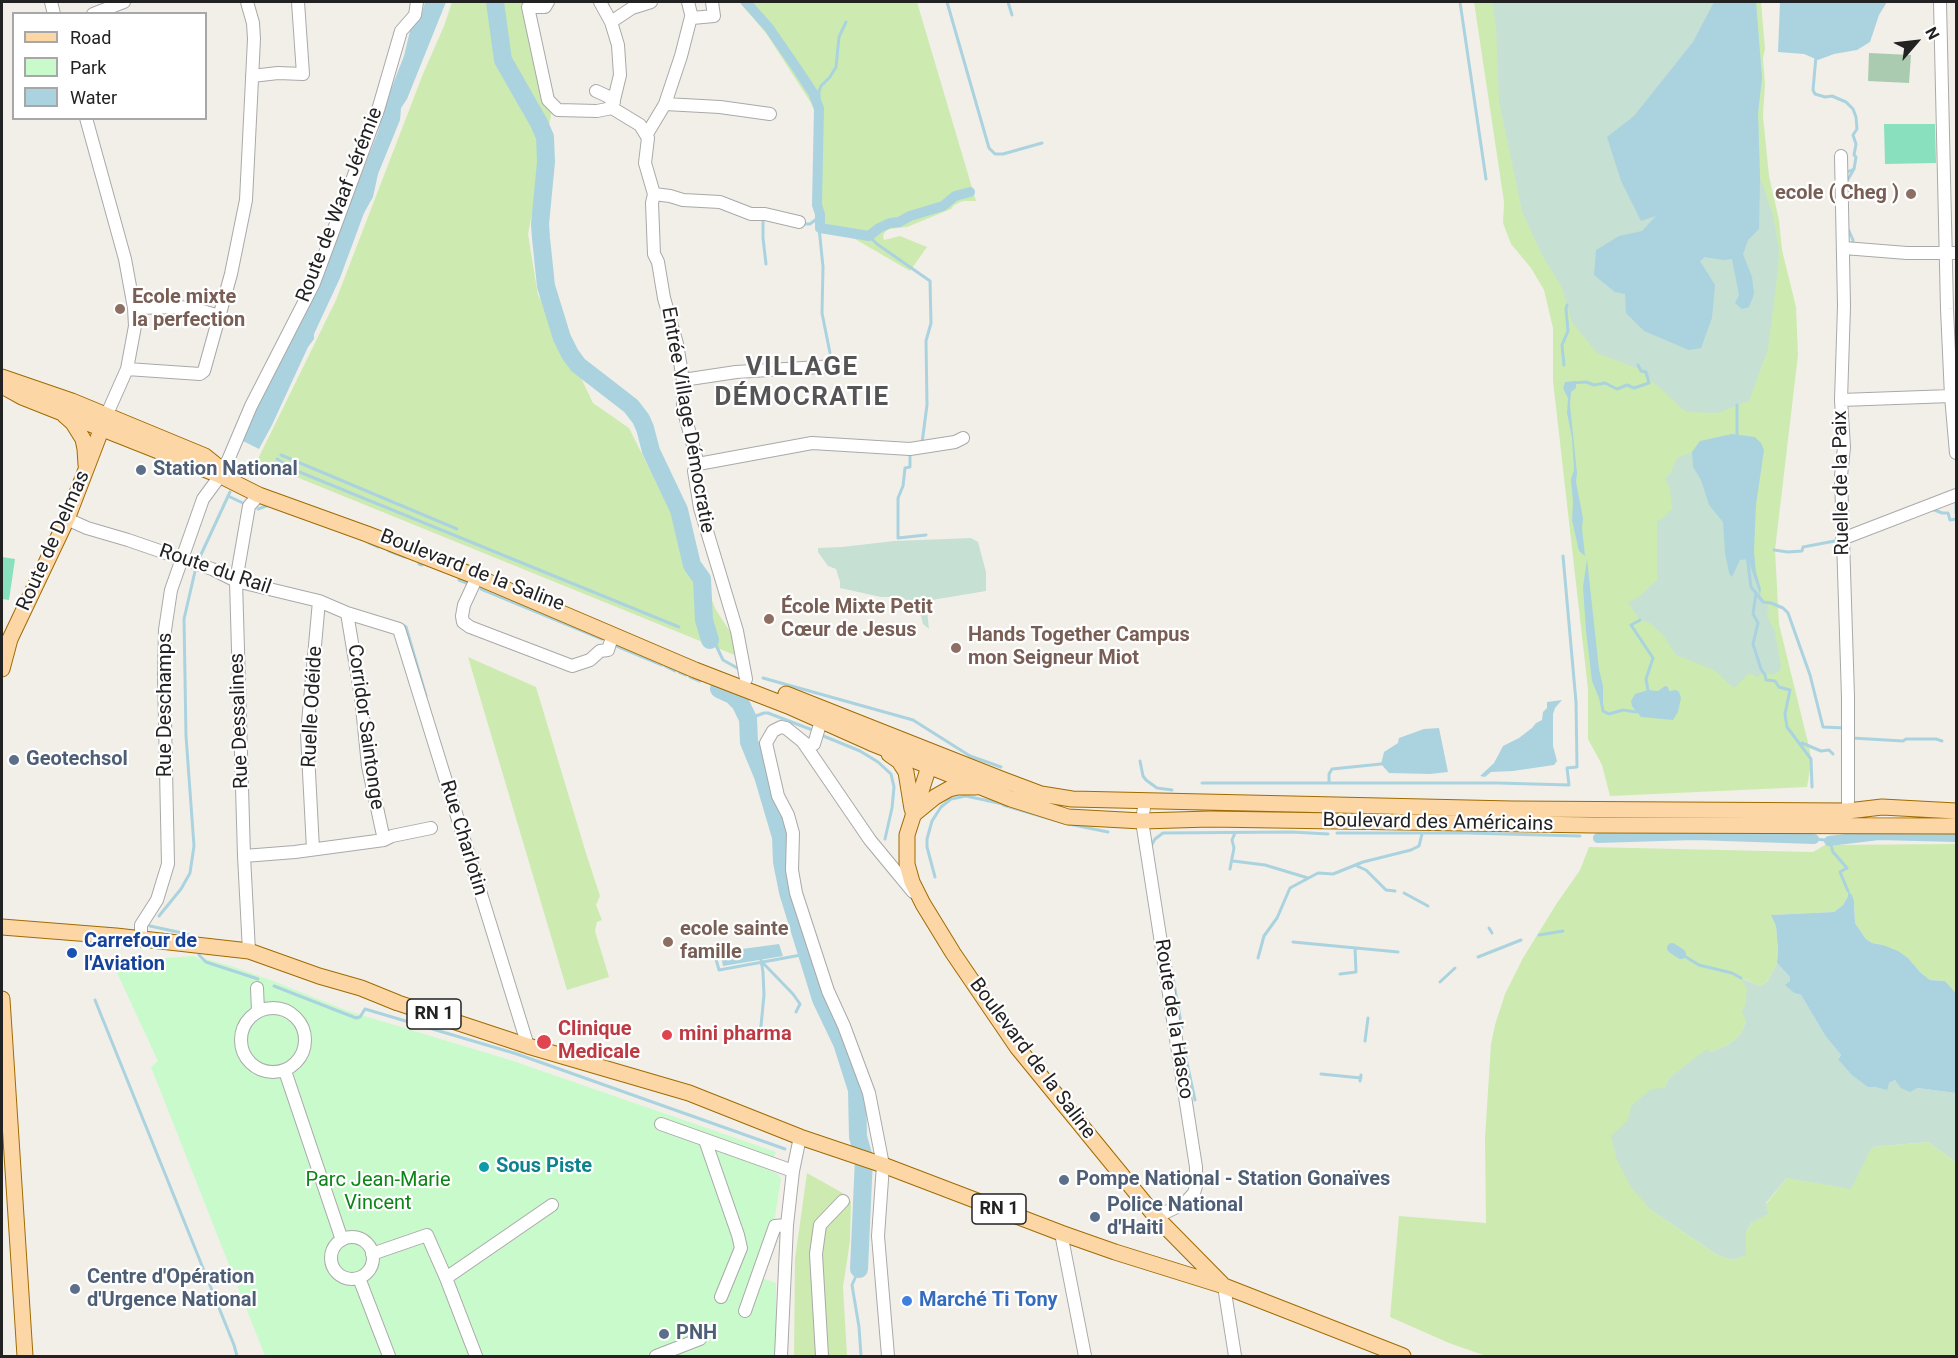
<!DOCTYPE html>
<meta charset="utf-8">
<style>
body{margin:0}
#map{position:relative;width:1958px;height:1358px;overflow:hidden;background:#f2efe9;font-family:Roboto,sans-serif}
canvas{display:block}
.frame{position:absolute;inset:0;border:3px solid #222;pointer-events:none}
.legend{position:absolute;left:12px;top:12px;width:195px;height:108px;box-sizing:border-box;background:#fff;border:2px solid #a7a7a7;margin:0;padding:8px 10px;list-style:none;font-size:18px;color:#222}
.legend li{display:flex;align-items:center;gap:12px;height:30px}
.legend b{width:30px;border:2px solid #a7a7a7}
.north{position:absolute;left:1886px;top:12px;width:60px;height:60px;-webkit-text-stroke:4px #fff;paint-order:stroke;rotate:62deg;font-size:16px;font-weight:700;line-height:24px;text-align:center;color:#222}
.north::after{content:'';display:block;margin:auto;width:21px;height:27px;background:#222;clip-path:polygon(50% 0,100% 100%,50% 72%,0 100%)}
</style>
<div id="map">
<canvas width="1958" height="1358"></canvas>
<div class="frame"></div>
<ul class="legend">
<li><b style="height:8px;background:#fcd6a4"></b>Road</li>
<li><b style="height:16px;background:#c8facc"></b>Park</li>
<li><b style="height:16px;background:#aad3df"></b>Water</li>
</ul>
<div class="north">N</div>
</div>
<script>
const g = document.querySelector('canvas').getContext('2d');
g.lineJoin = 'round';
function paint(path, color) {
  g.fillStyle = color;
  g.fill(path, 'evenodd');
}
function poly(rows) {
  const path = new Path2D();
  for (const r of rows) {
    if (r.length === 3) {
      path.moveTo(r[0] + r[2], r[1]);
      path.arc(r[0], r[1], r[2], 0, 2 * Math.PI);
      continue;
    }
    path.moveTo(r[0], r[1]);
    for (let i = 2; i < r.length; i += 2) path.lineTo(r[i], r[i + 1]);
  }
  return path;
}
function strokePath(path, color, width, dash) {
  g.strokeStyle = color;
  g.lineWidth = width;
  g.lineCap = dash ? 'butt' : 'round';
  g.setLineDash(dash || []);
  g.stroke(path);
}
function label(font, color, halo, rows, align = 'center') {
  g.font = font + ' Roboto,sans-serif';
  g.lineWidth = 4.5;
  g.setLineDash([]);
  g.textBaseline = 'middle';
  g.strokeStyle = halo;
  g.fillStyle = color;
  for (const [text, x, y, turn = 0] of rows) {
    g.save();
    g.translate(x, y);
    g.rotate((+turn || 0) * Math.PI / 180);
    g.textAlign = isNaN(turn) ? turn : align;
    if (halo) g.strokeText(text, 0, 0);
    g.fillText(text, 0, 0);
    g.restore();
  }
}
paint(poly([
 [452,2,534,2,552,110,528,234,538,295,562,338,593,403,629,428,696,561,716,610,731,633,735,642,737,656,257,461,336,300,423,74,444,26],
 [739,2,917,2,976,201,963,201,954,205,951,209,907,227,889,229,885,232,883,235,884,240,900,236,927,247,910,271,855,239,830,230,818,222,815,206,815,113,811,103,766,33],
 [1474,2,1761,2,1765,49,1763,58,1765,84,1763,116,1769,176,1779,220,1782,250,1796,307,1798,355,1775,550,1779,624,1810,751,1811,764,1807,787,1610,796,1602,765,1588,739,1588,689,1553,381,1553,328,1544,290,1531,268,1511,244,1503,223,1504,202],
 [468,657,536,687,586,853,600,896,596,905,602,920,597,922,595,931,609,977,567,990],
 [1956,844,1956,993,1945,981,1930,980,1920,972,1908,958,1883,945,1872,943,1866,939,1855,923,1854,901,1848,891,1848,896,1843,905,1834,912,1772,915,1776,926,1778,950,1777,963,1767,982,1760,986,1742,978,1748,989,1745,1007,1746,1021,1741,1034,1729,1044,1711,1052,1707,1050,1670,1077,1664,1088,1651,1210,1719,1256,1734,1260,1745,1255,1746,1233,1751,1223,1767,1214,1766,1204,1787,1178,1872,1147,1928,1142,1956,1162,1956,1356,1486,1356,1449,1343,1390,1317,1399,1216,1486,1223,1485,1138,1491,1044,1495,1025,1505,994,1523,958,1557,903,1580,870,1589,847,1813,852,1825,845],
 [807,1173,848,1196,851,1202,850,1241,843,1287,847,1356,794,1356,795,1259]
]), '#cdebb0');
paint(poly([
 [1492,2,1756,2,1762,78,1758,113,1760,177,1773,215,1779,249,1778,270,1768,349,1749,401,1718,413,1686,412,1639,369,1597,353,1572,322,1562,288,1540,251,1522,211,1499,101,1496,27],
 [1692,452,1693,467,1701,480,1709,505,1723,521,1725,553,1740,560,1748,559,1751,563,1758,591,1769,608,1767,615,1775,632,1781,667,1779,672,1772,675,1764,673,1757,677,1749,673,1734,688,1714,670,1676,655,1663,635,1650,623,1640,620,1628,602,1639,597,1657,580,1657,521,1662,519,1672,509,1670,487,1665,479,1671,472,1677,458],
 [971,538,978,542,986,572,986,591,926,601,929,629,923,624,921,616,913,605,902,597,881,597,840,588,840,582,836,569,828,566,818,552,818,548,842,547,894,541],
 [1777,963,1790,977,1790,981,1786,985,1794,993,1801,995,1826,1037,1841,1055,1838,1058,1889,1083,1895,1080,1917,1088,1956,1093,1956,1162,1928,1142,1872,1147,1851,1189,1787,1178,1766,1203,1768,1214,1751,1223,1746,1233,1746,1255,1734,1260,1719,1256,1651,1210,1631,1187,1617,1160,1611,1136,1628,1120,1631,1106,1651,1089,1664,1088,1670,1077,1707,1049,1711,1052,1729,1044,1741,1034,1746,1021,1742,1011,1745,1006,1747,989,1741,978,1760,986,1767,982]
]), '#c6e0d4');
paint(poly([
 [1869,53,1911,55,1909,83,1868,81]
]), '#aacbaf');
paint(poly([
 [194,956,205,962,206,959,231,966,273,981,348,1011,510,1060,776,1152,769,1170,778,1174,781,1179,774,1223,756,1276,776,1283,776,1356,265,1356,151,1067,158,1061,112,962]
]), '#c8facc');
paint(poly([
 [1884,124,1935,124,1936,163,1885,164],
 [2,557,15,559,9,600,2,599]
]), '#88e0be');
paint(poly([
 [425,2,446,2,407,99,401,108,400,120,378,174,373,197,364,213,340,278,314,334,314,339,308,347,272,425,259,449,241,440,326,264,378,132,386,102,404,56,410,31,422,13],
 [1714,2,1756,2,1762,78,1758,113,1760,177,1759,229,1748,240,1743,254,1752,277,1754,294,1749,307,1742,309,1735,303,1739,295,1732,259,1723,260,1705,257,1700,261,1715,285,1712,318,1701,348,1689,350,1644,331,1626,313,1625,294,1615,292,1594,275,1596,250,1619,236,1642,231,1656,216,1641,221,1621,181,1607,137,1634,116,1693,42],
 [1780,2,1887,2,1879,15,1870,42,1857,50,1834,54,1818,60,1804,54,1778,52],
 [1576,381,1576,388,1571,392,1570,405,1577,473,1576,482,1583,518,1582,528,1585,556,1579,551,1572,520,1573,502,1571,479,1574,470,1572,438,1567,413,1568,398,1563,388,1565,382],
 [1732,434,1755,437,1761,443,1764,450,1756,505,1754,552,1756,572,1761,589,1760,595,1748,559,1740,560,1732,577,1729,573,1725,553,1723,522,1709,505,1701,480,1693,467,1692,452,1700,441],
 [1587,559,1599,669,1603,686,1603,702,1601,703,1592,681,1586,631,1583,587],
 [1665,686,1668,687,1669,691,1676,690,1679,692,1681,698,1678,712,1673,720,1641,717,1632,706,1631,701,1635,694,1648,690,1658,691],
 [1562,700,1555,708,1553,714,1553,746,1557,761,1554,765,1513,771,1491,772,1485,777,1480,776,1494,763,1503,746,1519,738,1532,728,1536,723,1542,720,1543,712,1547,708,1547,702],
 [1439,728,1448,772,1430,774,1389,773,1381,764,1384,752,1398,743,1399,738,1424,729],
 [1848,891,1852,895,1854,901,1855,923,1866,939,1872,943,1883,945,1898,951,1908,958,1920,972,1930,980,1945,981,1956,993,1956,1093,1917,1088,1910,1092,1901,1088,1895,1080,1889,1083,1887,1090,1876,1087,1868,1087,1852,1075,1838,1059,1841,1055,1826,1037,1801,995,1794,993,1785,985,1790,981,1790,977,1777,963,1778,950,1776,926,1771,915,1834,912,1843,905,1848,896],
 [779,944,783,956,723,966,720,952]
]), '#aad3df');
strokePath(poly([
 [947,2,989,148,995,154,1003,154,1042,143],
 [1008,2,1012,15],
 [1460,2,1486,179],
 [1816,56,1813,90,1815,94,1825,97,1832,96,1846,102,1853,109,1856,117,1857,129,1853,135,1856,144,1854,155,1856,157,1854,169,1845,173],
 [819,108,819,91,821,86,830,77,836,67,839,37,846,22],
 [1847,181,1854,169],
 [763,218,763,238,766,264],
 [802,224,810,224,818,218,823,267,822,313,830,353],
 [1848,229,1853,240,1853,245],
 [869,236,877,244,930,281,931,323,926,341,927,405,922,443,921,443],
 [1564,365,1562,345,1568,331,1566,309,1567,305],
 [1573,383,1586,382,1594,385,1605,383,1617,389,1627,385,1634,388,1649,383,1646,372,1641,371,1638,365],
 [1737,436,1737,405],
 [910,453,910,467,905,468,903,486,898,498,898,538,926,535],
 [281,455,457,529],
 [277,459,297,471,679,627],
 [228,496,245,504],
 [1956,500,1956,513],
 [258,509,269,505],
 [1932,509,1942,513,1948,513,1950,520,1956,519],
 [369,543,378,547],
 [1774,550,1788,552,1802,551,1803,547,1840,540],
 [389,551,405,557],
 [1747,555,1751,587,1756,593,1753,614,1758,623,1753,644,1761,669,1765,675,1766,680,1775,681,1779,687,1790,690,1785,714,1787,727,1811,759,1812,787],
 [198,561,230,492],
 [419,564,422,565],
 [459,580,469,584],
 [481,589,602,639],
 [1756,593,1763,602,1771,603,1783,608,1788,613,1810,675,1823,727,1845,728],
 [704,620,723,660,739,669],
 [1640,620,1631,625,1653,658,1646,679,1648,690],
 [401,624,406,627,426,696],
 [614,645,662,665],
 [665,666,675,671],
 [679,672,686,675],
 [690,677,700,681],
 [763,678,913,720,970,756,1001,767],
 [1601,700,1603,711,1609,714,1623,710,1636,712],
 [748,719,764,713,768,713,815,731],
 [821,735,860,751,878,762,891,774,894,787,892,808,885,839],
 [1852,738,1903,741,1906,739,1936,739,1942,741],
 [1802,743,1821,751,1829,750,1833,754],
 [1140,761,1143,776,1146,780,1157,788,1172,790],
 [1202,783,1498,783,1569,785,1567,768,1577,767,1576,702,1563,556],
 [1329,783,1329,774,1332,769,1381,764],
 [1003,805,1064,823,1108,832],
 [1337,833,1467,833,1580,836],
 [1813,836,1814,839,1825,840,1830,842,1833,852,1847,868,1840,872,1848,891],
 [1151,846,1155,839,1163,833,1292,832,1328,834],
 [1233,861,1265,865,1308,878],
 [1357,866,1366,870,1386,890,1395,891],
 [1230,869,1234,848,1232,840,1235,833],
 [935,877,927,847,927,839,932,821,941,807,951,799,966,796,1003,804],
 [1404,893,1428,906],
 [159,916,181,889,190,873,194,846,186,736,184,619,196,567],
 [150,926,187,934,195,938],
 [1489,928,1492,933],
 [1539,935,1563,931],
 [1293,942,1398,952],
 [1681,954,1699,965,1732,973,1741,978],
 [199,955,206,962,258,979],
 [1478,957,1521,940],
 [1258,958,1264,936,1277,918,1290,888,1318,873,1333,874,1363,862,1411,850,1419,846,1422,834],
 [716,959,719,970,801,955,806,951],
 [763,963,793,994,800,1004,796,1012],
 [1171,967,1182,1028],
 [1340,974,1356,972,1355,948],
 [1440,982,1455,968],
 [274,986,356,1018,360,1017,365,1009,517,1054,785,1149],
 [95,1000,234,1345,237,1356],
 [754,1039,761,1026,764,995,763,972,761,960],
 [1365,1041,1368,1018],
 [1183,1044,1195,1100],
 [1321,1074,1361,1078],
 [1360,1081,1361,1075],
 [859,1269,852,1285,859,1327,861,1356]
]), '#aad3df', 3);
strokePath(poly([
 [746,2,769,28,798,70,813,93,819,108,817,205,820,214,820,228,869,236,879,228,890,223,899,222,910,216,943,206,955,196,970,192],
 [1598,838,1694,835,1814,839],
 [1829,841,1879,835,1956,837],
 [1672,948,1681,954]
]), '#aad3df', 10);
strokePath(poly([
 [495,2,503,60,539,123,545,137,546,162,540,224,541,238,546,286,562,338,570,354,578,365,631,406,641,419,645,428,651,451,679,510,692,565,702,579,704,620,710,640],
 [719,689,732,695,739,702],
 [737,696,748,719,749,742,763,776,781,837,782,862,788,892,821,999,842,1043,857,1090,858,1137,864,1158,859,1269]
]), '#aad3df', 18);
const minor = poly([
 [51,2,54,14],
 [548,2,545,7,528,7,548,100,558,110,597,111,612,108,640,125,648,138,645,163,654,194],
 [600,2,611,22],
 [688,2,692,18],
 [1940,2,1947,309,1951,396,1956,453],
 [93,14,124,2],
 [252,76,278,73,303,74,298,2],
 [596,91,607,96,614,102],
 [665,104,720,107,770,114],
 [612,108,620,75,618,45,611,22,632,8,651,2],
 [86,118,125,259,134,308,135,326,127,369,107,414],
 [647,134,665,104,681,56,691,17,692,18,714,16,712,2],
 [1841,156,1844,306,1841,400,1844,447,1841,476,1848,697,1848,811],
 [654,194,652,203,654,254,658,262,664,298,677,344,683,380,683,408,698,464,694,471,700,508,737,631,746,679],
 [654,194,670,196,683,200,720,202,751,214,765,214,799,222],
 [1844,248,1907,253,1956,253],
 [134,308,180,307,199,310,219,316],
 [127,369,200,374,204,371,231,274,246,200,254,39,253,23,247,2],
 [683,380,736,372,836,366],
 [1841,400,1951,396],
 [698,464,812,443,910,449,955,442,963,438],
 [67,519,87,528,128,540,212,569,236,581,319,601,347,613,399,629,528,1046],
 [1842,539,1956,495],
 [477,577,464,605,462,616,463,622,470,627,572,666,590,660,600,651,608,650,613,634],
 [347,613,361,697,368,766,384,840],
 [821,721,814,744,807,745,786,728,781,727,773,731,766,743,778,796,788,815,793,833,792,870,796,893,828,991,844,1026,869,1093,883,1165,878,1236,888,1356],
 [803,742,870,840,913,892],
 [1145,801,1142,821,1196,1167,1196,1186,1194,1193,1185,1203,1156,1217],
 [313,849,307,734,319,601],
 [244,856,295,852,384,840,392,836,431,828],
 [141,940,141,925,157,900,168,864,164,675,165,630,171,590,203,499,223,472,251,406,314,283,378,110,401,31,415,15,417,2],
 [249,951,244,856,236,581,249,506,259,495],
 [257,988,258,1011],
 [273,1040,32],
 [285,1071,342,1240],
 [661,1124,793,1171],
 [705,1140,738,1235,741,1248,721,1297],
 [1061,1233,1085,1356],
 [352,1258,21],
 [372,1254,427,1235,446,1278,476,1356],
 [359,1278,389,1356],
 [446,1278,552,1205],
 [1224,1286,1235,1356],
 [745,1311,775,1226,787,1225],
 [656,1356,700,1339],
 [781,1356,787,1225,793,1171,800,1137],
 [822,1356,816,1254,820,1225,843,1201]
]);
const major = poly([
 [2,377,72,401,205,456,226,473],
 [2,386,22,397,219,475,259,495,367,534,477,577,695,670,788,706,871,743,1011,799,1068,817,1142,821,1210,819,1593,825,1956,826],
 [64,415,73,423,83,439,85,449,86,465],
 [2,669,10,639,67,519,105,420],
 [786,694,1001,779,1041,794,1072,799,1512,809,1848,811,1882,807,1956,811],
 [889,754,899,761,906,772,912,809],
 [932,757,907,835,907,864,912,882,923,904,953,953,1017,1047,1156,1217,1222,1284],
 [913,815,935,797,949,789,958,787,976,787],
 [2,927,116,936,249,951,319,976,361,988,398,1003,528,1046,689,1093,800,1137,883,1165,1061,1233,1115,1252,1224,1286,1403,1356],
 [2,999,25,1356]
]);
strokePath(minor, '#a9a9a9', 14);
strokePath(major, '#a06b00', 17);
strokePath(minor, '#fff', 12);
strokePath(major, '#fcd6a4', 15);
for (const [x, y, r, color] of [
 [1911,194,6,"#8d6e63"],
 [120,309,6,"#8d6e63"],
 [141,470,6,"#5c6f8a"],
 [769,619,6,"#8d6e63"],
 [956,648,6,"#8d6e63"],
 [14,760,6,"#5c6f8a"],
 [668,942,6,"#8d6e63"],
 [72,953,6,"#1a4fb4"],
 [667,1035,6,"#e0444e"],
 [544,1042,8,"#e0444e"],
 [484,1167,6,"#0f9aa8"],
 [1064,1180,6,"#5c6f8a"],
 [1095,1217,6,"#5c6f8a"],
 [75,1289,6,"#5c6f8a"],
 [907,1301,6,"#3f7fe0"],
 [664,1334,6,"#5c6f8a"]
]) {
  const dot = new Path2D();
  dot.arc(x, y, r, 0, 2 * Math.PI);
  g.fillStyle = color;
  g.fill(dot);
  strokePath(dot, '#fff', 2);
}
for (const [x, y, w] of [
 [434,1014,54],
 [999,1209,54]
]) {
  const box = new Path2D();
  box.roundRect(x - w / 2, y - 15, w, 30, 4.5);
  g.fillStyle = '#fff';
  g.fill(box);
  strokePath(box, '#222', 1.5);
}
label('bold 18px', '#222', null, [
 ["RN 1",434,1014],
 ["RN 1",999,1209]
]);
label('bold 20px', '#785e54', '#fff', [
 ["ecole ( Cheg )",1899,194,"right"],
 ["Ecole mixte",132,298],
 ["la perfection",132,321],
 ["École Mixte Petit",781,608],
 ["Cœur de Jesus",781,631],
 ["Hands Together Campus",968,636],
 ["mon Seigneur Miot",968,659],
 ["ecole sainte",680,930],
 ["famille",680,953]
], 'left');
label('20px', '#222', '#fff', [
 ["Route de Waaf Jérémie",340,205,-69],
 ["Entrée Village Démocratie",687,420,80],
 ["Ruelle de la Paix",1842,483,-91],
 ["Route de Delmas",54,541,-66],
 ["Route du Rail",215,570,19],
 ["Boulevard de la Saline",472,571,21],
 ["Rue Deschamps",166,705,-90],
 ["Ruelle Odéide",313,707,-87],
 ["Rue Dessalines",240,721,-92],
 ["Corridor Saintonge",365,727,82],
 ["Boulevard des Américains",1438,823,1],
 ["Rue Charlotin",463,838,73],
 ["Route de la Hasco",1173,1019,81],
 ["Boulevard de la Saline",1032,1059,53]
]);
label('bold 20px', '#4e5e75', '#fff', [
 ["Station National",153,470],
 ["Geotechsol",26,760],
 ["Pompe National - Station Gonaïves",1076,1180],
 ["Police National",1107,1206],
 ["d'Haiti",1107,1229],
 ["Centre d'Opération",87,1278],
 ["d'Urgence National",87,1301],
 ["PNH",676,1334]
], 'left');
label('bold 20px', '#164399', '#fff', [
 ["Carrefour de",84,942],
 ["l'Aviation",84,965]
], 'left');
label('bold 20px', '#be3a42', '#fff', [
 ["Clinique",558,1030],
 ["Medicale",558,1053],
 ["mini pharma",679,1035]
], 'left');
label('bold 20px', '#0d838f', '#fff', [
 ["Sous Piste",496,1167]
], 'left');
label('20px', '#0c8416', '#fff', [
 ["Parc Jean-Marie",378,1181],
 ["Vincent",378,1204]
]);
label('bold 20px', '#366cbe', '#fff', [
 ["Marché Ti Tony",919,1301]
], 'left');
g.letterSpacing = '1.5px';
label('bold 26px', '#555', '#fff', [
 ["VILLAGE",802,368],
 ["DÉMOCRATIE",802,398]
]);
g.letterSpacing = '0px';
</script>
